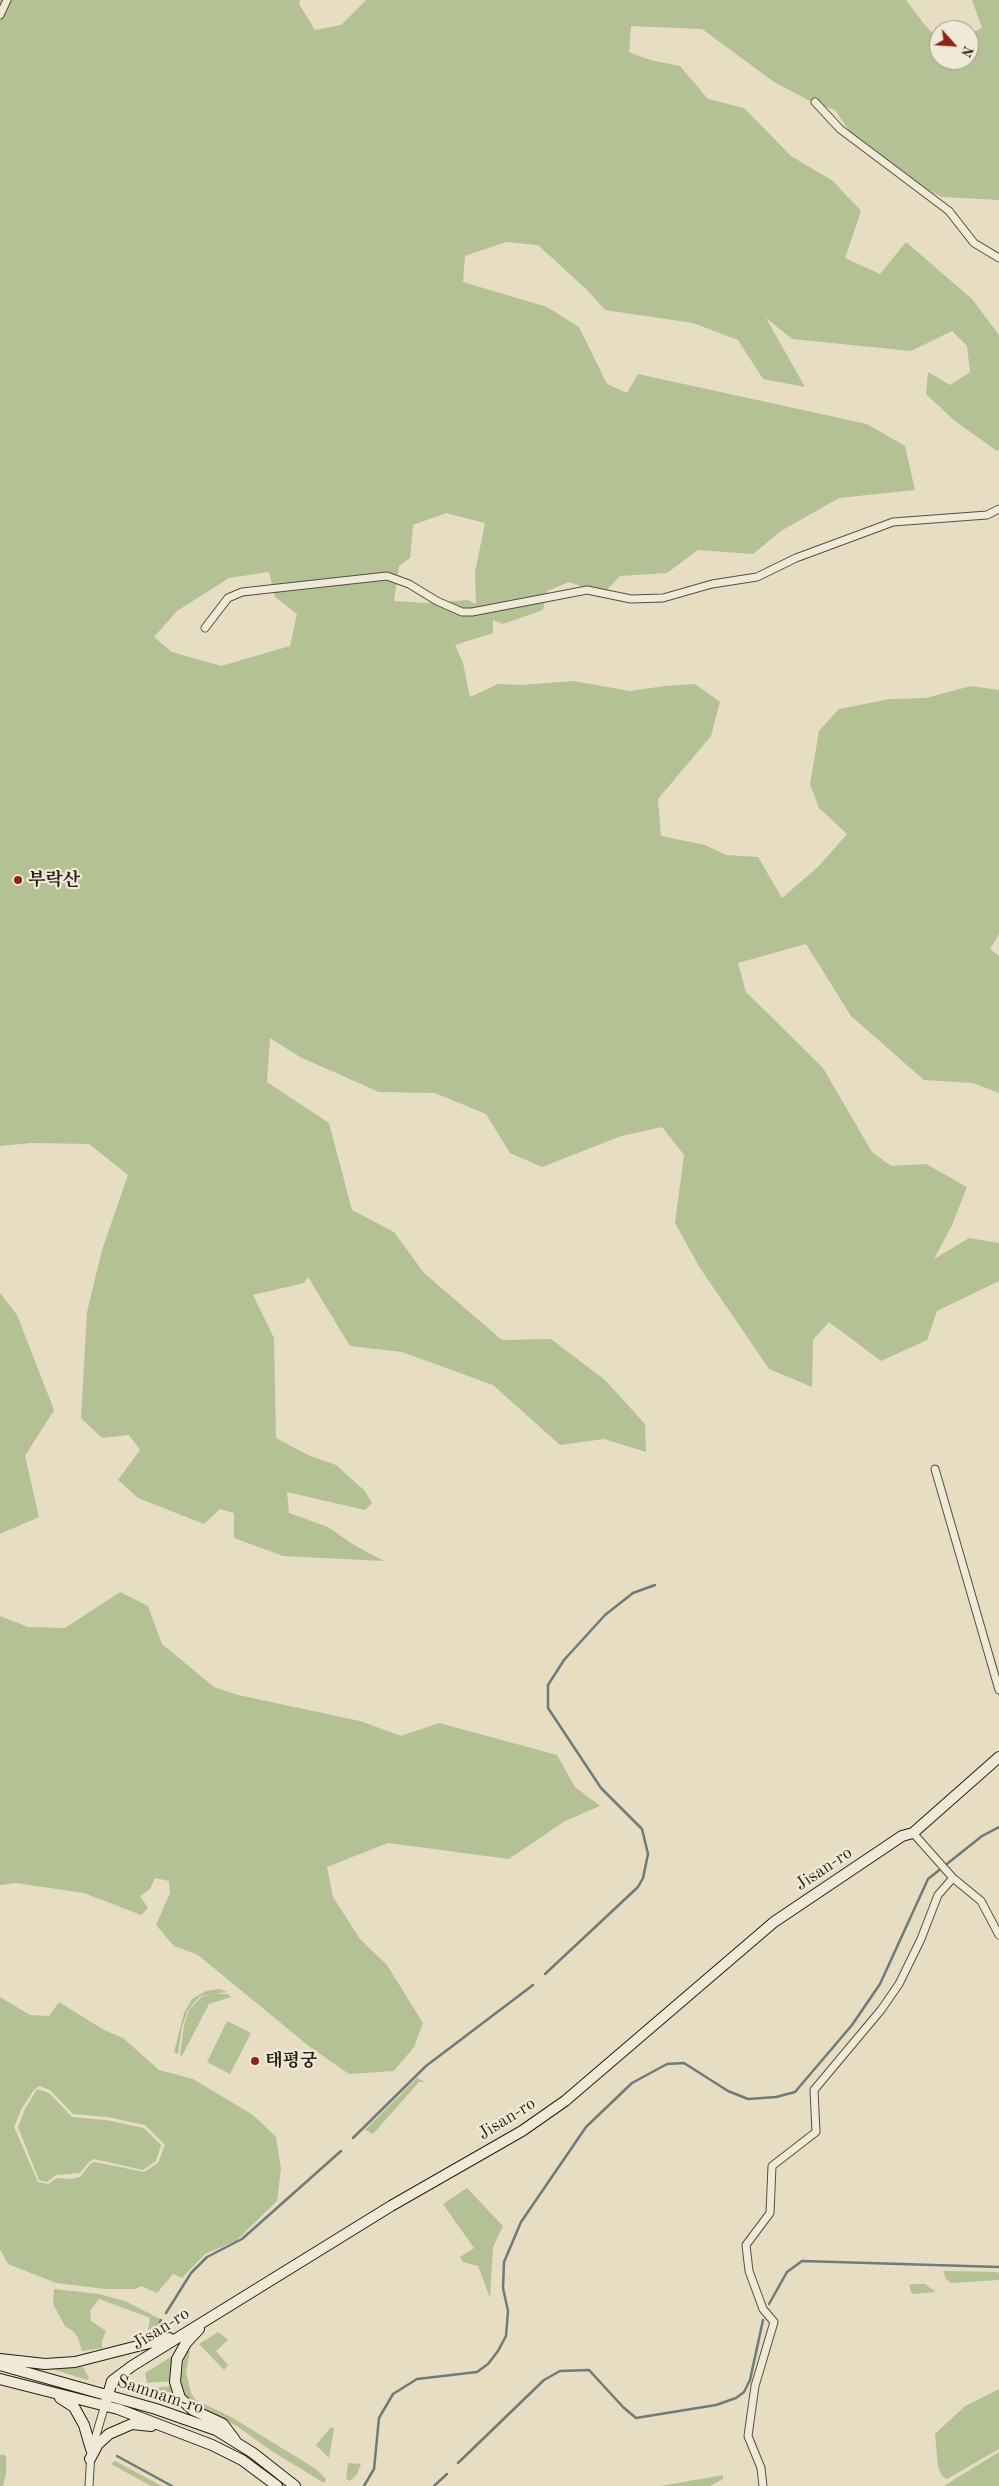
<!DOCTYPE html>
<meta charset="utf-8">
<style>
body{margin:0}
#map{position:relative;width:999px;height:2486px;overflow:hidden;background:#e7ddc2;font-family:"Old Standard TT",serif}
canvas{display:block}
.north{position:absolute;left:929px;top:20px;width:50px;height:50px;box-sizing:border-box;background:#efe9d7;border:1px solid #a09889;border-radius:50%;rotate:116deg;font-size:14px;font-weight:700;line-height:20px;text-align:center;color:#291e13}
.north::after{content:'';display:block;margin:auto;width:18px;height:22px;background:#8f2418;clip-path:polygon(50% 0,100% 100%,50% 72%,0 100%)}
</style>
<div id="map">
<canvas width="999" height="2486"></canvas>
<div class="north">N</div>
</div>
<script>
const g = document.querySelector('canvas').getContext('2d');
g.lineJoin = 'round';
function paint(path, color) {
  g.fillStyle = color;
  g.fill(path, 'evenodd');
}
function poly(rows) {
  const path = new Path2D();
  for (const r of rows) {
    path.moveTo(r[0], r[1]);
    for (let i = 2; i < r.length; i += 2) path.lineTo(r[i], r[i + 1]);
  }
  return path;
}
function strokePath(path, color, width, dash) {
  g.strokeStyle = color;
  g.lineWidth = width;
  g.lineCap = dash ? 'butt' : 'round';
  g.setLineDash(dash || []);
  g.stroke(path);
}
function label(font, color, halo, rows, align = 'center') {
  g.font = font + ' "Old Standard TT","Noto Serif KR",serif';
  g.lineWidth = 4.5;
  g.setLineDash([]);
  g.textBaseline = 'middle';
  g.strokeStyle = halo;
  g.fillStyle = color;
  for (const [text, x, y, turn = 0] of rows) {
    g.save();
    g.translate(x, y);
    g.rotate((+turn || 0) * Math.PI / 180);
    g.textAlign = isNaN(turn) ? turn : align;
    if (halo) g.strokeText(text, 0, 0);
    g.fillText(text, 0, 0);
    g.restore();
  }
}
paint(poly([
 [0,0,300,0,299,4,315,30,341,25,366,0,906,0,924,24,939,40,939,60,969,60,969,34,982,28,972,0,999,0,999,200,942,197,924,188,850,132,835,110,810,101,774,82,702,29,631,26,629,52,650,60,680,66,708,99,744,108,791,156,833,181,861,211,845,258,880,274,906,242,972,299,999,335,999,449,997,451,955,421,926,394,928,372,950,385,970,372,967,346,952,331,911,351,792,339,766,318,805,387,763,379,738,340,693,323,605,310,588,291,538,245,506,242,465,256,463,282,547,307,579,327,607,384,627,393,638,374,867,424,905,446,915,490,839,498,781,531,753,554,698,550,667,573,620,576,603,594,569,582,547,591,543,610,503,624,493,620,493,633,455,645,463,663,470,697,498,684,522,685,573,681,630,691,665,686,695,684,720,702,711,736,658,799,661,836,705,845,726,855,758,857,782,898,818,867,847,834,819,808,810,784,819,731,839,709,890,699,926,698,971,686,999,690,999,934,990,949,999,956,999,1093,973,1083,924,1080,851,1016,806,944,738,963,746,992,823,1068,872,1152,891,1166,926,1164,967,1187,952,1225,934,1259,969,1238,999,1243,999,1281,937,1311,927,1340,881,1361,829,1322,813,1340,812,1387,769,1369,700,1268,675,1223,684,1155,662,1127,621,1136,542,1167,510,1153,486,1114,435,1093,379,1092,300,1057,270,1038,267,1082,329,1123,352,1210,394,1232,424,1273,502,1340,551,1339,605,1380,645,1424,646,1452,604,1439,560,1445,493,1385,402,1352,350,1346,308,1277,304,1283,253,1295,274,1338,276,1438,308,1455,336,1465,365,1491,372,1503,365,1510,287,1492,289,1513,328,1527,354,1545,384,1561,283,1556,234,1538,234,1513,220,1509,204,1524,138,1498,118,1480,140,1450,129,1435,102,1438,81,1418,87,1312,102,1250,128,1175,89,1144,32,1143,0,1146],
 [446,513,485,523,475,572,476,604,468,600,427,603,394,601,399,566,410,558,413,525],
 [269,572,275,597,297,614,290,646,221,666,172,652,154,637,177,611,229,578],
 [0,1293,17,1315,54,1410,25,1456,39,1517,0,1534],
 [120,1592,148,1606,162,1644,214,1687,238,1695,360,1721,401,1736,439,1723,557,1755,575,1787,600,1806,565,1821,509,1859,388,1843,327,1867,333,1897,360,1939,387,1965,423,2023,414,2047,394,2071,349,2074,310,2047,198,1955,174,1946,156,1925,170,1893,169,1881,155,1878,150,1889,140,1896,148,1908,141,1915,84,1893,16,1883,0,1885,0,1616,28,1627,65,1628],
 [220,1989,227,1992,215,1994,228,1994,231,1997,209,2004,182,2056,180,2055,184,2025,189,2010,201,1997,209,1995,200,1996,188,2010,182,2027,178,2054,174,2052,184,2013,192,1999,206,1991],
 [0,1997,30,2015,49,2016,59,2002,104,2030,123,2038,159,2070,193,2079,253,2115,276,2137,281,2169,277,2201,236,2241,205,2254,182,2278,173,2274,157,2293,141,2286,136,2289,105,2289,56,2283,8,2264,0,2249],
 [39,2086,50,2090,73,2114,107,2117,145,2125,165,2145,158,2163,144,2172,95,2162,91,2163,80,2177,71,2179,57,2178,48,2184,38,2182,14,2127,22,2108,34,2090],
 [227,2021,251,2033,230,2074,207,2062],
 [417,2078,425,2082,419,2082,373,2134,365,2130],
 [37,2089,49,2093,72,2117,106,2120,144,2128,161,2145,156,2161,143,2170,94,2159,89,2162,80,2173,56,2175,47,2182,39,2180,18,2127,25,2109],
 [467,2188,503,2226,493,2247,490,2298,478,2266,463,2262,460,2257,474,2248,443,2204],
 [943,2271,997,2272,999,2273,999,2280,951,2283,946,2279],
 [916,2284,925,2284,936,2292,912,2294,909,2285],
 [54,2289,99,2294,125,2301,162,2320,163,2324,148,2331,150,2318,99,2299,90,2311,91,2321,106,2331,102,2341,102,2348,82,2351,78,2338,74,2332,65,2326,53,2304],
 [218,2332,228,2340,216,2351,228,2365,224,2370,199,2344],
 [190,2351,186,2372,191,2393,196,2400,233,2418,316,2469,326,2479,324,2483,270,2450,237,2426,191,2402,184,2393,181,2380,184,2358,187,2352],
 [174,2355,172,2381,147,2383,145,2373],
 [83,2367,89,2378,87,2380,52,2369],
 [172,2386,179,2403,149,2395,147,2389],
 [999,2389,999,2449,947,2479,942,2476,938,2467,935,2434,965,2406],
 [331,2427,334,2429,329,2458,316,2445],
 [999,2452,999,2486,944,2486,947,2484],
 [2,2454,6,2456,6,2474,3,2486,0,2486,0,2456],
 [115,2461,147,2478,162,2486,151,2486,111,2464],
 [348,2463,361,2464,357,2474,350,2481,346,2479],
 [723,2475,723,2479,710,2486,661,2486]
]), '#b4c194');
strokePath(poly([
 [545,1974,638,1887,643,1878,648,1854,642,1829,601,1788,548,1708,548,1685,564,1660,605,1615,633,1593,655,1585],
 [353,2138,426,2066,533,1985],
 [769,2304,787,2272,802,2261,999,2267],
 [166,2313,191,2273,207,2257,242,2239,341,2151],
 [157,2328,161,2320],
 [117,2456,172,2486],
 [458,2463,544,2380,560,2371,589,2370,623,2407,636,2418,716,2405,736,2398,744,2392,750,2380,763,2320],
 [364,2486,374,2469,379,2418,393,2394,417,2379,477,2372,488,2364,498,2351,506,2336,508,2311,503,2288,504,2262,521,2222,586,2127,632,2083,667,2064,684,2063,728,2091,748,2099,776,2097,795,2092,852,2025,880,1984,928,1879,982,1836,999,1827],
 [434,2486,447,2474]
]), '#6d7c79', 2.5);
const minor = poly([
 [0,15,7,0],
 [815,102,840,129,949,211,974,243,999,258],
 [205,628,228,598,242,592,387,576,409,584,437,601,462,612,472,612,587,590,631,599,663,598,712,584,757,577,796,558,893,522,987,515,999,509],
 [935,1469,999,1690],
 [953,1878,981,1901,999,1935],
 [89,2486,91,2452,105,2405],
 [763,2486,761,2468,748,2436,755,2386,774,2322,763,2309,749,2271,746,2245,770,2213,772,2166,816,2132,814,2090,881,2010,899,1984,921,1939,938,1895,953,1878,913,1833]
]);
const secondary = poly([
 [199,2329,186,2343,177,2359,175,2382,180,2398,193,2410,223,2424,235,2440],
 [0,2359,45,2364,75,2362,169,2338],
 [0,2365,156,2409,216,2430,253,2453,295,2486],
 [0,2379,118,2409,212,2445,242,2460,277,2486],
 [60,2398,74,2407,84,2425,91,2449],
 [105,2405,112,2381,132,2366,391,2206,522,2131,565,2101,774,1922,902,1836,913,1833,999,1757],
 [90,2459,98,2444,109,2434,132,2424,151,2426]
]);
strokePath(minor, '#584e3f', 9);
strokePath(secondary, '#291e13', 12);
strokePath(minor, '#efe9d7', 7);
strokePath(secondary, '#efe9d7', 10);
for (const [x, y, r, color] of [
 [18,880,5,"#8f2418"],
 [255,2061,5,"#8f2418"]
]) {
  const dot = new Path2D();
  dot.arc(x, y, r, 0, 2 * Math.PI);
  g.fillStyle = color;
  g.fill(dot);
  strokePath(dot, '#efe9d7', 2);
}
label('bold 18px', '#291e13', '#efe9d7', [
 ["부락산",28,880],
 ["태평궁",265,2061]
], 'left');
label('18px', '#291e13', '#efe9d7', [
 ["Jisan-ro",824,1869,-34],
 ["Jisan-ro",507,2119,-32],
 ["Jisan-ro",161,2329,-32],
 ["Samnam-ro",160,2395,18]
]);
</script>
